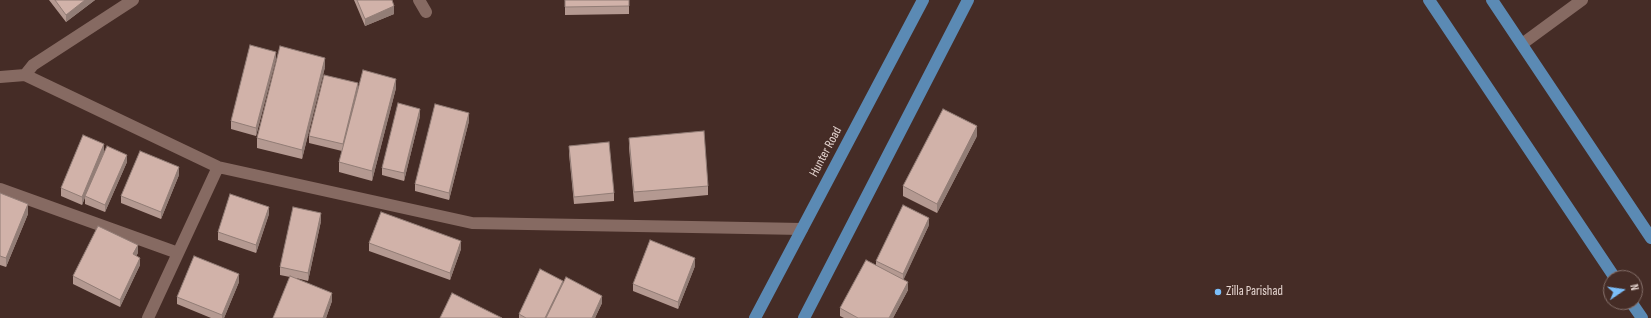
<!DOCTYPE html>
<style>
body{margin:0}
#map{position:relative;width:1651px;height:318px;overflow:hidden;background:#452c26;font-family:"Sofia Sans Condensed",sans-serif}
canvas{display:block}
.north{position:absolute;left:1603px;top:270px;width:40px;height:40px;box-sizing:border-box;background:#452c26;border:1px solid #85706a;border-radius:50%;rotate:77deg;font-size:11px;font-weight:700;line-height:16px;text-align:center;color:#e6d6d1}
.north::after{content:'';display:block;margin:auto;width:14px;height:18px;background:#7bbef9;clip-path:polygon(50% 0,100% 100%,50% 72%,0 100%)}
</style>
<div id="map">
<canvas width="1651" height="318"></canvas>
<div class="north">N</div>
</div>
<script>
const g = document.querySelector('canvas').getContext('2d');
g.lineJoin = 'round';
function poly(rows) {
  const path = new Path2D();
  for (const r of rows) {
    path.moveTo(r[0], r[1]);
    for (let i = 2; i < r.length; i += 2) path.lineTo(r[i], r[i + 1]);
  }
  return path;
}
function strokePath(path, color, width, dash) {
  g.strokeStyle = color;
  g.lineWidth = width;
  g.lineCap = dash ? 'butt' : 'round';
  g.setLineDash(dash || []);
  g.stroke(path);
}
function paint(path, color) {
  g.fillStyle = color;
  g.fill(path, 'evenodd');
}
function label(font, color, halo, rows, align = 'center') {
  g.font = font + ' "Sofia Sans Condensed",sans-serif';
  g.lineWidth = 4;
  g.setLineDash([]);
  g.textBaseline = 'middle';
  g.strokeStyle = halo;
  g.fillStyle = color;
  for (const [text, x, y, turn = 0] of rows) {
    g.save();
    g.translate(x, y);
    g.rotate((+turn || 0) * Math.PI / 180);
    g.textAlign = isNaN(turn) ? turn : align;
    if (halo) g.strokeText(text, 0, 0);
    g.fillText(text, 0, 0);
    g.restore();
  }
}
strokePath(poly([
 [419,0,426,12],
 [1522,44,1582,0],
 [25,75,33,65,133,0],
 [0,77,25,75,218,167,472,223,802,229],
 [0,189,178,253],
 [148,318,218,167]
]), '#866a62', 12);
strokePath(poly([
 [1429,0,1615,278],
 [1492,0,1651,238],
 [1631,302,1642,318],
 [755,318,923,0],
 [804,318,968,0]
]), '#5b8ab4', 12);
paint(poly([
 [49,0,95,0,66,22],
 [354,0,392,0,394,14,365,26],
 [565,0,629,0,629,14,565,15],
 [276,59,256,136,231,129,231,121],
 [325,67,302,159,257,148,257,138],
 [396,88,372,181,339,172,339,162,342,151,309,143,309,136,358,89],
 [420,116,404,181,382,175,382,168],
 [469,121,449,200,415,191,415,184],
 [977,136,937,213,903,196,903,186],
 [629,138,708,186,708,195,634,202,629,148],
 [569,146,614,193,614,201,574,204,569,154],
 [104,152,127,162,105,212,85,204,85,197,82,205,61,196,61,188],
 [179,175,161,219,121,203,121,196],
 [0,193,28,214,6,267,0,265],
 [269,214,256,253,218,240,218,232],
 [321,221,308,281,296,278,332,301,326,318,273,318,290,277,280,275,280,267],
 [929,225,903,280,908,290,893,318,844,318,840,316,840,308,876,266,876,261],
 [369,243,461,249,450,280,369,251],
 [138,253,136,256,140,265,120,307,73,284,73,276],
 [695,266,678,309,633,291,633,284],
 [239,282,224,318,211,318,177,304,177,297],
 [563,283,602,303,595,318,519,318,519,314]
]), '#b49991');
paint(poly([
 [85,0,95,0,66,22,66,15],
 [394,6,394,14,365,26,365,19],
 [276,52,276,59,256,136,256,128],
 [325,58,325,67,302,159,302,150],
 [396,79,396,88,372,181,372,171],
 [358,83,358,91,343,152,343,144],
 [420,109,420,116,404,181,404,173],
 [469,113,469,121,449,200,449,193],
 [977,126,977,136,937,213,937,204],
 [104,144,104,152,82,205,82,197],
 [127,155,127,162,105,212,105,205],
 [179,167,179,175,161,219,161,212],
 [28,204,28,214,6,267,6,258],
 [269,207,269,214,256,253,256,245],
 [321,213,321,221,308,281,308,273],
 [929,218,929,225,903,281,903,274],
 [461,241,461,249,450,280,450,273],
 [138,245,138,253,133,262,133,254],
 [140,258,140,265,120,307,120,300],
 [695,258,695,266,678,309,678,302],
 [239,274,239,282,224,318,222,318,222,315],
 [563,281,563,288,548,318,545,318],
 [908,282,908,290,893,318,889,318],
 [332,293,332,301,326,318,323,318],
 [602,296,602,303,595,318,592,318]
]), '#927d76');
const building = poly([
 [55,0,85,0,66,15,55,0],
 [357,0,392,0,394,6,365,19,357,0],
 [565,0,629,0,629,6,565,7,565,0],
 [250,45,276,52,256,128,231,121,250,45],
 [280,46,325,58,302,150,257,138,280,46],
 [363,70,396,79,372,171,339,162,363,70],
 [324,75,358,83,343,144,309,136,324,75],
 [398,103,420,109,404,173,382,168,398,103],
 [435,104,469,113,449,193,415,184,435,104],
 [943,109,977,126,937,204,903,186,943,109],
 [704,131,708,186,634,192,629,138,704,131],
 [83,135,104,144,82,197,61,188,83,135],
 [609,142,614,193,574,197,569,146,609,142],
 [107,146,127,155,105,205,85,196,107,146],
 [140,151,179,167,161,212,121,196,140,151],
 [0,193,28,204,6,258,0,256,0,193],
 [230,194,269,207,256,245,218,232,230,194],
 [903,205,929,218,903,274,876,261,903,205],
 [293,207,321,213,308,273,280,267,293,207],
 [381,212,461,241,450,273,369,243,381,212],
 [98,226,138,245,133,254,140,258,120,300,73,276,98,226],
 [650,240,695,258,678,302,633,284,650,240],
 [194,256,239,274,222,315,177,297,194,256],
 [866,260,908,282,889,318,858,318,840,308,866,260],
 [540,269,563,281,545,318,526,318,519,314,540,269],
 [290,276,332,293,323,318,273,318,290,276],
 [566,277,602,296,592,318,546,318,566,277],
 [452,293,502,318,440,318,452,293]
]);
paint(building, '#d1b2a9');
strokePath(building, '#927d76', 1);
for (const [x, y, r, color] of [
 [1218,292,4,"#7bbef9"]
]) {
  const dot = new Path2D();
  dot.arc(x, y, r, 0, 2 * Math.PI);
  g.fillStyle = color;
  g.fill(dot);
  strokePath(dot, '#452c26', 1.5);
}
label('13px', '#e6d6d1', '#452c26', [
 ["Hunter Road",826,152,-62]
]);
label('13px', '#e6d6d1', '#452c26', [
 ["Zilla Parishad",1226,292]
], 'left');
</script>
